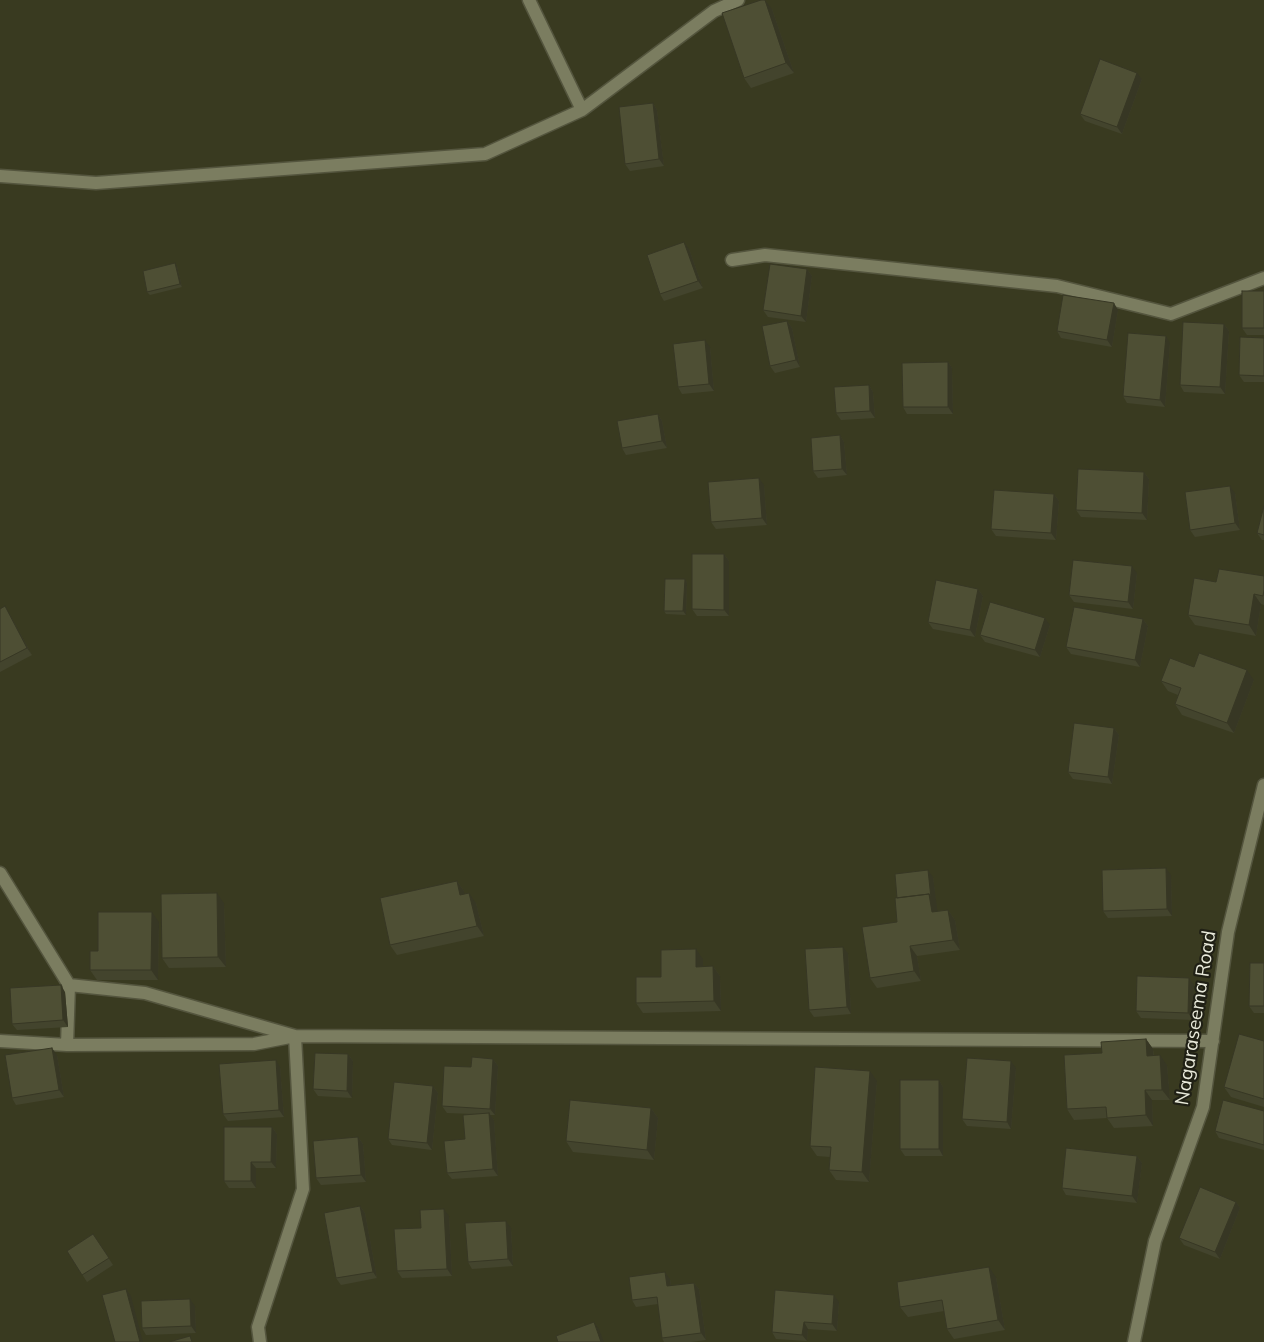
<!DOCTYPE html>
<style>
body{margin:0}
canvas{display:block;background:#393a20}
</style>
<canvas width="1264" height="1342"></canvas>
<script>
const g = document.querySelector('canvas').getContext('2d');
g.lineJoin = 'round';
function poly(rows) {
  const path = new Path2D();
  for (const r of rows) {
    path.moveTo(r[0], r[1]);
    for (let i = 2; i < r.length; i += 2) path.lineTo(r[i], r[i + 1]);
  }
  return path;
}
function strokePath(path, color, width, dash) {
  g.strokeStyle = color;
  g.lineWidth = width;
  g.lineCap = dash ? 'butt' : 'round';
  g.setLineDash(dash || []);
  g.stroke(path);
}
function paint(path, color) {
  g.fillStyle = color;
  g.fill(path, 'evenodd');
}
function label(font, color, halo, rows, align = 'center') {
  g.font = font + ' Mulish,sans-serif';
  g.lineWidth = 4.5;
  g.setLineDash([]);
  g.textBaseline = 'middle';
  g.strokeStyle = halo;
  g.fillStyle = color;
  for (const [text, x, y, turn = 0] of rows) {
    g.save();
    g.translate(x, y);
    g.rotate((+turn || 0) * Math.PI / 180);
    g.textAlign = isNaN(turn) ? turn : align;
    if (halo) g.strokeText(text, 0, 0);
    g.fillText(text, 0, 0);
    g.restore();
  }
}
const minor = poly([
 [529,0,582,110],
 [0,176,96,183,485,154,582,110,714,11,738,0],
 [732,260,765,255,1057,286,1171,314,1264,278],
 [0,873,69,985],
 [0,1041,67,1045,69,985,145,993,295,1036,1213,1041],
 [67,1045,254,1044,295,1036,303,1189,258,1327,260,1342],
 [1134,1342,1155,1241,1203,1107,1228,932,1264,785]
]);
strokePath(minor, '#54553e', 15);
strokePath(minor, '#7b7d60', 12);
paint(poly([
 [772,9,794,73,751,88,744,78],
 [1142,79,1122,134,1085,121,1080,114],
 [653,103,657,110,664,166,630,171,625,164],
 [689,249,703,288,664,301,660,294],
 [177,266,182,287,150,295,147,292],
 [807,269,812,276,806,322,768,317,763,310],
 [1264,291,1264,335,1247,335,1242,328],
 [1118,310,1112,347,1061,338,1057,331],
 [787,321,792,328,800,367,775,373,770,366],
 [1224,324,1229,331,1225,394,1184,392,1180,385],
 [1264,338,1264,382,1244,382,1239,375],
 [1170,343,1165,407,1127,403,1123,396],
 [710,347,714,391,682,394,678,387],
 [948,362,952,368,953,414,907,414,903,407],
 [869,385,873,392,875,418,841,420,836,413],
 [658,414,662,421,667,448,626,455,622,448],
 [840,435,844,442,847,475,818,478,813,471],
 [1144,472,1149,479,1147,520,1081,517,1076,510],
 [764,485,767,525,716,529,711,522],
 [1235,493,1240,530,1195,537,1190,530],
 [1054,494,1059,501,1056,540,996,536,991,529],
 [1264,506,1264,540,1262,540,1257,533],
 [724,554,729,561,729,616,697,616,692,609],
 [1137,573,1133,609,1074,602,1069,595],
 [1264,576,1264,605,1261,604,1256,636,1195,625,1188,615,1216,582],
 [685,579,687,583,686,615,666,614,664,611],
 [978,589,983,596,975,637,933,629,928,622],
 [0,609,9,613,32,655,0,672],
 [1143,619,1148,626,1140,667,1071,654,1066,647],
 [1050,625,1040,657,985,642,980,635],
 [1194,667,1254,680,1234,733,1182,715,1175,704,1178,695,1168,691,1161,681],
 [1114,728,1119,735,1112,784,1073,779,1068,772],
 [1171,875,1172,916,1108,918,1103,911],
 [933,877,937,911,948,910,955,920,960,950,917,956,921,981,877,988,870,978,897,922,897,898],
 [457,881,464,891,464,894,476,903,484,936,397,955,390,945],
 [224,903,226,967,169,968,162,958],
 [159,922,158,980,97,980,90,970,98,951],
 [848,953,851,1014,814,1017,809,1010],
 [703,959,703,966,713,966,720,976,721,1011,643,1013,636,1003,661,977],
 [1264,963,1264,1013,1254,1013,1249,1006],
 [1194,985,1193,1020,1141,1018,1136,1011],
 [65,992,68,1027,17,1030,12,1024],
 [1146,1039,1153,1049,1154,1056,1167,1065,1170,1100,1152,1100,1153,1126,1114,1128,1107,1118,1074,1120,1067,1109,1102,1053],
 [1264,1041,1264,1107,1231,1097,1224,1087],
 [348,1054,353,1061,352,1098,318,1096,313,1089],
 [57,1055,64,1097,16,1105,12,1098],
 [493,1059,498,1066,495,1115,490,1115,494,1120,498,1176,452,1179,447,1173,465,1139,474,1114,447,1113,442,1106,471,1067],
 [280,1067,284,1117,228,1121,223,1114],
 [1016,1068,1011,1129,967,1126,962,1119],
 [939,1080,943,1087,943,1156,905,1156,900,1149],
 [877,1081,869,1182,836,1180,829,1170,830,1157,817,1156,810,1146],
 [433,1086,438,1093,432,1150,392,1145,388,1139],
 [651,1108,658,1118,654,1160,573,1152,566,1141],
 [1264,1111,1264,1150,1219,1138,1215,1131],
 [272,1127,277,1134,276,1168,256,1168,256,1188,229,1188,224,1181],
 [358,1137,363,1144,366,1182,321,1185,316,1178],
 [1137,1156,1142,1163,1137,1203,1066,1195,1062,1188],
 [1236,1202,1240,1208,1220,1259,1184,1245,1179,1238],
 [360,1206,365,1213,377,1278,341,1285,336,1278],
 [449,1216,452,1276,402,1278,397,1271,421,1228],
 [511,1228,513,1266,472,1269,468,1262],
 [93,1234,113,1265,87,1282,67,1251],
 [996,1277,1005,1330,954,1339,947,1329,944,1311,908,1317,900,1307],
 [670,1279,671,1285,694,1283,699,1289,706,1340,691,1342,664,1342,662,1338,658,1304,636,1307,632,1300],
 [839,1302,837,1331,808,1329,807,1341,776,1339,772,1332],
 [195,1306,196,1333,146,1335,142,1328]
]), '#43442d');
paint(poly([
 [765,0,772,9,794,73,786,63],
 [1137,73,1142,79,1122,134,1117,127],
 [653,103,657,110,664,166,659,159],
 [684,242,689,249,703,288,698,281],
 [175,263,177,266,182,287,180,284],
 [807,269,812,276,806,322,801,316],
 [1114,303,1118,310,1112,347,1107,340],
 [787,321,792,328,800,367,796,360],
 [1224,324,1229,331,1225,394,1220,387],
 [1166,336,1170,343,1165,407,1160,400],
 [705,340,710,347,714,391,709,384],
 [948,362,952,368,953,414,948,407],
 [869,385,873,392,875,418,870,411],
 [658,414,662,421,667,448,662,441],
 [840,435,844,442,847,475,842,469],
 [1144,472,1149,479,1147,520,1142,513],
 [759,478,764,485,767,525,762,518],
 [1230,486,1235,493,1240,530,1235,523],
 [1054,494,1059,501,1056,540,1051,533],
 [724,554,729,561,729,616,724,610],
 [1132,566,1137,573,1133,609,1128,602],
 [685,579,687,583,686,615,683,611],
 [978,589,983,596,975,637,970,630],
 [1254,594,1261,604,1256,636,1249,625],
 [5,606,9,613,32,655,27,648],
 [1045,618,1050,625,1040,657,1035,650],
 [1143,619,1148,626,1140,667,1135,660],
 [1247,670,1254,680,1234,733,1227,723],
 [1114,728,1119,735,1112,784,1108,777],
 [1166,868,1171,875,1172,916,1167,909],
 [928,870,933,877,939,922,932,912,929,894],
 [457,881,464,891,467,905,460,895],
 [217,893,224,903,226,967,218,957],
 [469,893,476,903,484,936,477,926],
 [948,910,955,920,960,950,953,940],
 [152,912,159,922,158,980,151,970],
 [910,946,917,956,921,981,914,971],
 [843,947,848,953,851,1014,847,1007],
 [696,949,703,959,703,977,696,967],
 [713,966,720,976,721,1011,714,1001],
 [1189,978,1194,985,1193,1020,1188,1013],
 [61,985,65,992,68,1027,63,1020],
 [1146,1039,1153,1049,1154,1066,1147,1056],
 [52,1048,57,1055,64,1097,59,1090],
 [348,1054,353,1061,352,1098,347,1091],
 [1160,1055,1167,1065,1170,1100,1162,1090],
 [493,1059,498,1066,495,1115,490,1109],
 [276,1060,280,1067,284,1117,279,1110],
 [1011,1061,1016,1068,1011,1129,1007,1122],
 [870,1071,877,1081,869,1182,862,1172],
 [939,1080,943,1087,943,1156,939,1149],
 [433,1086,438,1093,432,1150,427,1143],
 [1145,1090,1152,1100,1153,1126,1146,1115],
 [651,1108,658,1118,654,1160,647,1150],
 [489,1113,494,1120,498,1176,493,1169],
 [272,1127,277,1134,276,1168,271,1162],
 [358,1137,363,1144,366,1182,361,1175],
 [1137,1156,1142,1163,1137,1203,1132,1196],
 [251,1162,256,1168,256,1188,251,1181],
 [1236,1202,1240,1208,1220,1259,1215,1252],
 [360,1206,365,1213,377,1278,373,1272],
 [444,1209,449,1216,452,1276,447,1269],
 [506,1221,511,1228,513,1266,508,1259],
 [989,1267,996,1277,1005,1330,998,1320],
 [665,1272,670,1279,672,1293,667,1286],
 [694,1283,699,1289,706,1340,701,1333],
 [126,1289,131,1296,143,1342,140,1342],
 [834,1295,839,1302,837,1331,832,1324],
 [190,1299,195,1306,196,1333,191,1326],
 [594,1322,599,1329,604,1342,601,1342],
 [804,1322,808,1329,807,1341,802,1335]
]), '#373724');
const building = poly([
 [761,0,765,0,786,63,744,78,722,13,761,0],
 [1100,59,1137,73,1117,127,1080,114,1100,59],
 [653,103,659,159,625,164,619,107,653,103],
 [684,242,698,281,660,294,647,255,684,242],
 [175,263,180,284,147,292,143,271,175,263],
 [770,264,807,269,801,316,763,310,770,264],
 [1242,291,1264,291,1264,328,1242,328,1242,291],
 [1063,295,1114,303,1107,340,1057,331,1063,295],
 [787,321,796,360,770,366,762,326,787,321],
 [1183,322,1224,324,1220,387,1180,385,1183,322],
 [1128,333,1166,336,1160,400,1123,396,1128,333],
 [1240,337,1264,338,1264,376,1239,375,1240,337],
 [705,340,709,384,678,387,673,344,705,340],
 [948,362,948,407,903,407,902,363,948,362],
 [869,385,870,411,836,413,834,387,869,385],
 [658,414,662,441,622,448,617,421,658,414],
 [840,435,842,469,813,471,811,438,840,435],
 [1078,469,1144,472,1142,513,1076,510,1078,469],
 [759,478,762,518,711,522,708,482,759,478],
 [1230,486,1235,523,1190,530,1185,492,1230,486],
 [994,490,1054,494,1051,533,991,529,994,490],
 [1264,506,1264,535,1257,533,1264,506],
 [692,554,724,554,724,610,692,609,692,554],
 [1073,560,1132,566,1128,602,1069,595,1073,560],
 [1219,569,1264,576,1264,590,1263,596,1254,594,1249,625,1188,615,1194,578,1216,582,1219,569],
 [665,579,685,579,683,611,664,611,665,579],
 [936,580,978,589,970,630,928,622,936,580],
 [990,602,1045,618,1035,650,980,635,990,602],
 [5,606,27,648,0,662,0,609,5,606],
 [1074,607,1143,619,1135,660,1066,647,1074,607],
 [1199,653,1247,670,1227,723,1175,704,1181,688,1161,681,1170,658,1194,667,1199,653],
 [1074,723,1114,728,1108,777,1068,772,1074,723],
 [1166,868,1167,909,1103,911,1102,870,1166,868],
 [928,870,931,898,929,894,897,898,895,874,928,870],
 [457,881,460,895,469,893,477,926,390,945,380,898,457,881],
 [217,893,218,957,162,958,161,894,217,893],
 [929,894,932,912,948,910,953,940,910,946,914,971,870,978,862,927,897,922,895,898,929,894],
 [98,912,152,912,151,970,90,970,90,951,98,951,98,912],
 [843,947,847,1007,809,1010,805,949,843,947],
 [696,949,696,967,713,966,714,1001,636,1003,636,977,661,977,661,950,696,949],
 [1250,963,1264,963,1264,1006,1249,1006,1250,963],
 [1137,976,1189,978,1188,1013,1136,1011,1137,976],
 [61,985,63,1020,12,1024,10,988,61,985],
 [1239,1034,1264,1041,1264,1099,1224,1087,1239,1034],
 [1146,1039,1147,1056,1160,1055,1162,1090,1145,1090,1146,1115,1107,1118,1106,1107,1067,1109,1064,1055,1102,1053,1101,1042,1146,1039],
 [52,1048,59,1090,12,1098,5,1055,52,1048],
 [315,1053,348,1054,347,1091,313,1089,315,1053],
 [472,1057,493,1059,490,1109,442,1106,444,1066,471,1067,472,1057],
 [967,1058,1011,1061,1007,1122,962,1119,967,1058],
 [276,1060,279,1110,223,1114,219,1064,276,1060],
 [815,1067,870,1071,862,1172,829,1170,831,1147,810,1146,815,1067],
 [900,1080,939,1080,939,1149,900,1149,900,1080],
 [394,1082,433,1086,427,1143,388,1139,394,1082],
 [570,1100,651,1108,647,1150,566,1141,570,1100],
 [1223,1100,1264,1111,1264,1145,1215,1131,1223,1100],
 [489,1113,493,1169,447,1173,444,1141,465,1139,463,1115,489,1113],
 [224,1127,272,1127,271,1162,251,1162,251,1181,224,1181,224,1127],
 [358,1137,361,1175,316,1178,313,1141,358,1137],
 [1066,1148,1137,1156,1132,1196,1062,1188,1066,1148],
 [1200,1187,1236,1202,1215,1252,1179,1238,1200,1187],
 [360,1206,373,1272,336,1278,324,1213,360,1206],
 [444,1209,447,1269,397,1271,394,1229,421,1228,420,1210,444,1209],
 [506,1221,508,1259,468,1262,465,1223,506,1221],
 [93,1234,109,1258,82,1275,67,1251,93,1234],
 [989,1267,998,1320,947,1329,942,1300,900,1307,897,1282,989,1267],
 [665,1272,667,1286,694,1283,701,1333,662,1338,657,1297,632,1300,629,1277,665,1272],
 [126,1289,140,1342,115,1342,102,1295,126,1289],
 [775,1290,834,1295,832,1324,804,1322,802,1335,772,1332,775,1290],
 [190,1299,191,1326,142,1328,141,1301,190,1299],
 [594,1322,601,1342,558,1342,556,1336,594,1322],
 [190,1336,192,1342,169,1342,190,1336]
]);
paint(building, '#4e4f34');
strokePath(building, '#373724', 1);
label('19px', '#e9eadb', '#202015', [
 ["Nagaraseema Road",1196,1018,-81]
]);
</script>
